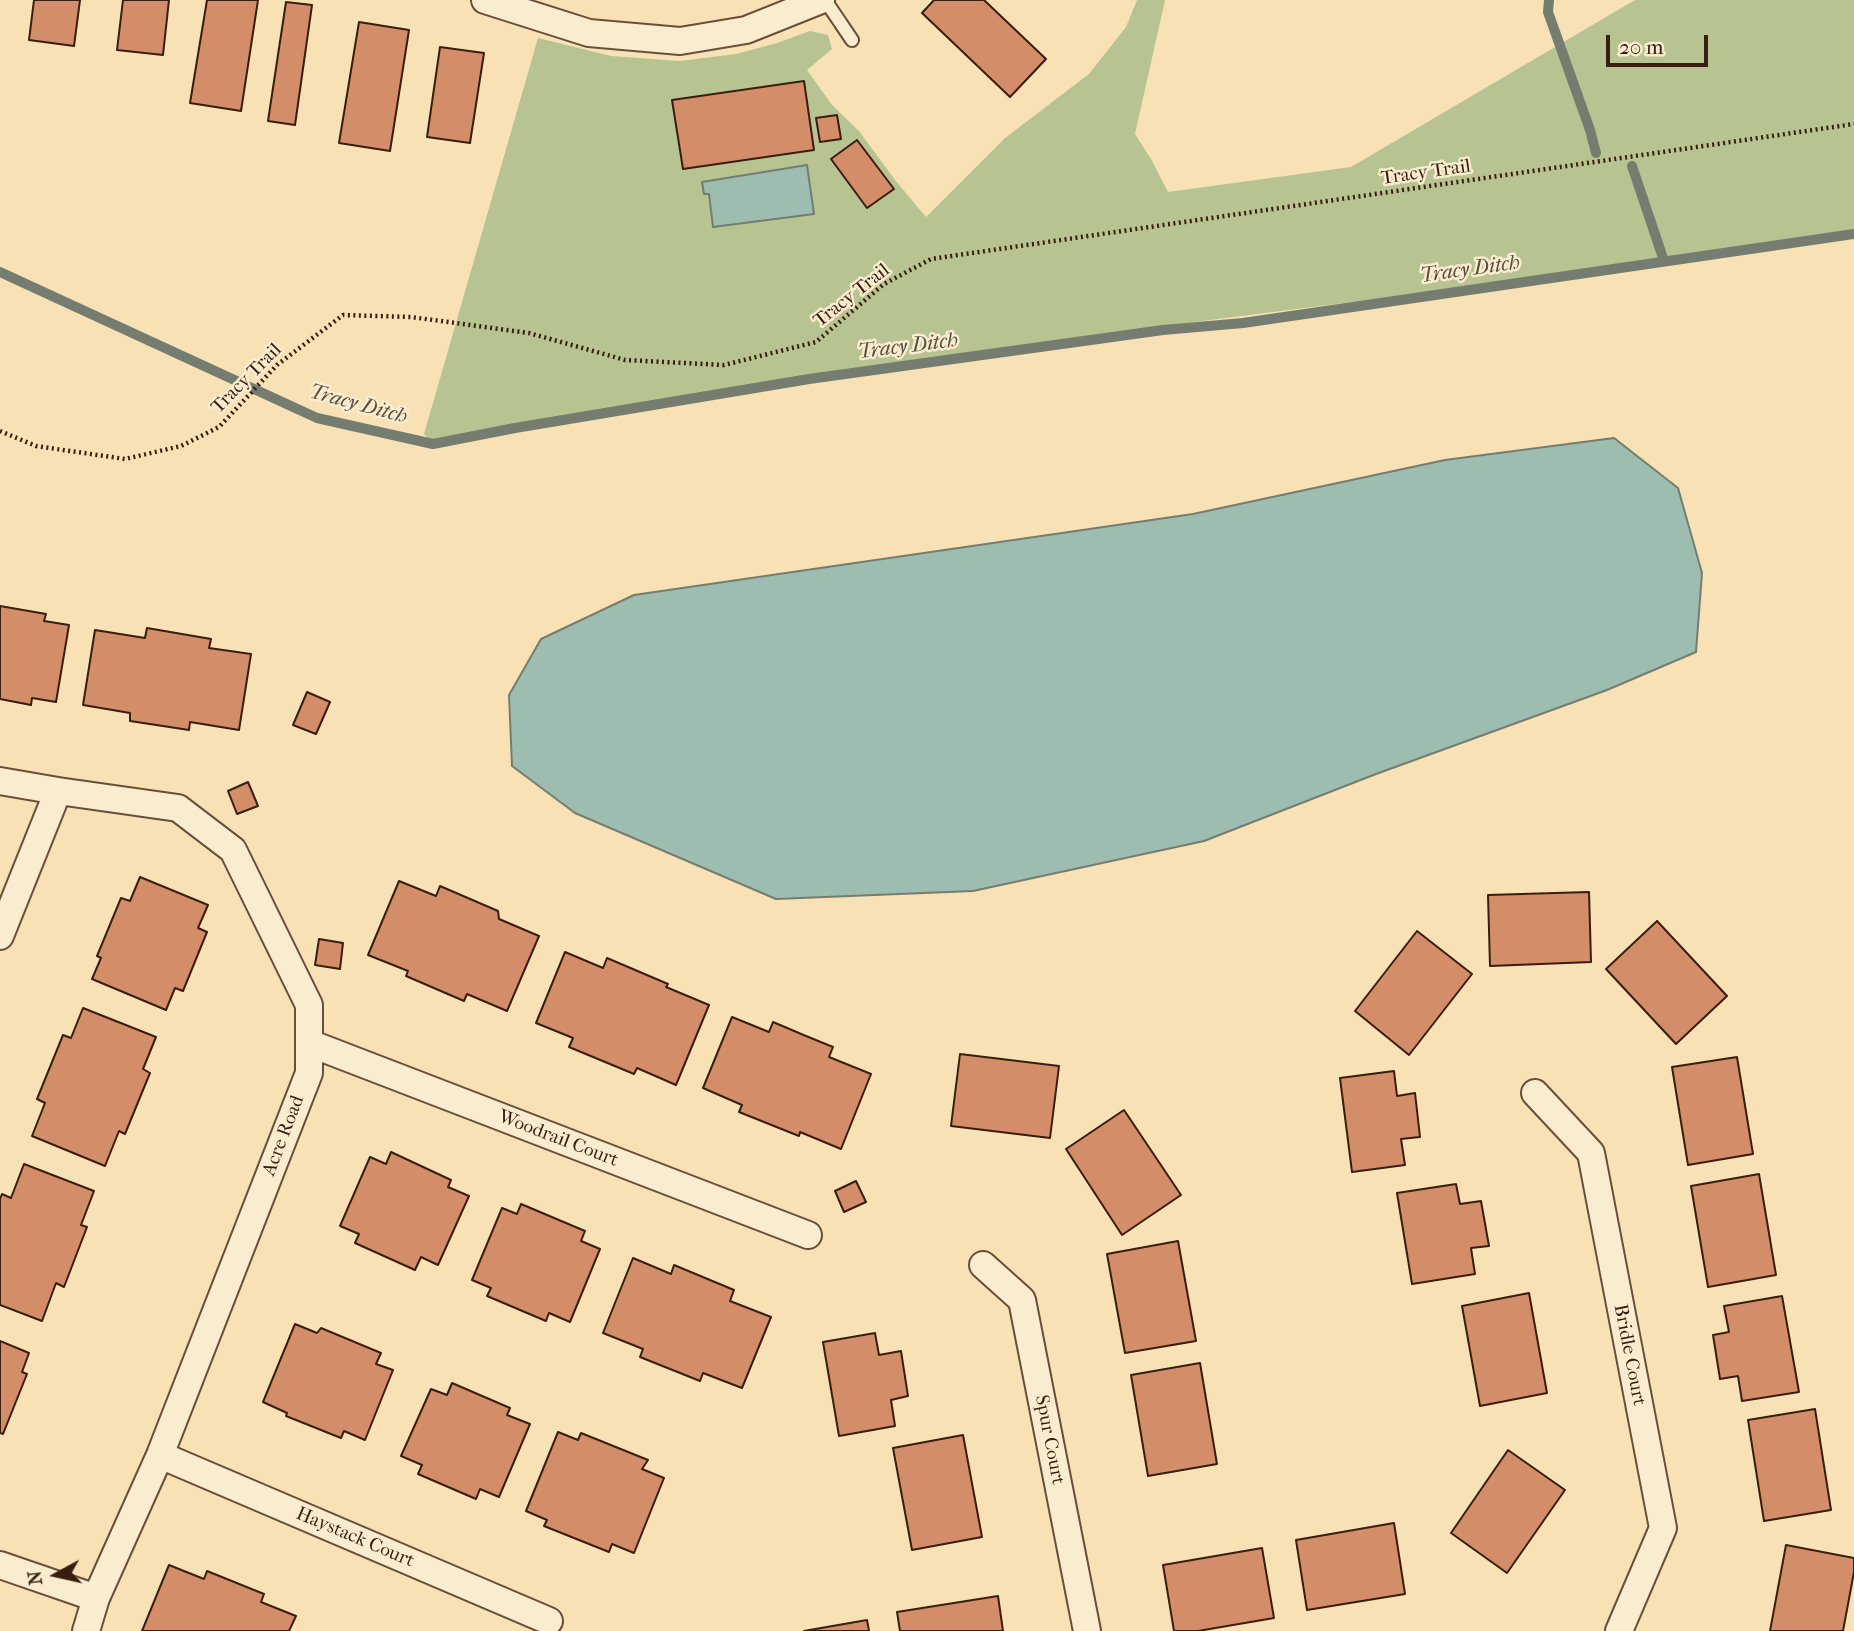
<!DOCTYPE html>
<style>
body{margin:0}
#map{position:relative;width:1854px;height:1631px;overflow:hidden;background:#f7e1b5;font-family:"IM FELL French Canon",serif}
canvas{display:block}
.north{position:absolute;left:21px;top:1540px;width:70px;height:70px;-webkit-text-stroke:5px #faeccf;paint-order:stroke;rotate:262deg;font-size:19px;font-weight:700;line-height:28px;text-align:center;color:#391e10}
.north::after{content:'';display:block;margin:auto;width:24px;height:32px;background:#391e10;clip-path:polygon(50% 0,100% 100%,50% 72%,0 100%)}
.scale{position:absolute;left:1606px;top:35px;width:102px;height:32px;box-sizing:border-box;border:4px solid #391e10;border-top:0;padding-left:9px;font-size:21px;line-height:24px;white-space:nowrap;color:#391e10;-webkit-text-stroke:5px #faeccf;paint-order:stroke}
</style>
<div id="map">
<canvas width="1854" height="1631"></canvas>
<div class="north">N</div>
<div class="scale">20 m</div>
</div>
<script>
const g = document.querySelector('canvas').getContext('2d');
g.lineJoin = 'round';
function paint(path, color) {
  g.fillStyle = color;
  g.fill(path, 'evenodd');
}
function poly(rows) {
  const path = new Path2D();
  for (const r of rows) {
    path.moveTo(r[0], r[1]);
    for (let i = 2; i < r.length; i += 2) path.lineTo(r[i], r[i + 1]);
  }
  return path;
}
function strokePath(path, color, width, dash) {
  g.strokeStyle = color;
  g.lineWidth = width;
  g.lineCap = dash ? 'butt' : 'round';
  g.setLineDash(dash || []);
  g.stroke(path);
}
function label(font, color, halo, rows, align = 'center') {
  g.font = font + ' "IM FELL French Canon",serif';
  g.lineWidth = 5;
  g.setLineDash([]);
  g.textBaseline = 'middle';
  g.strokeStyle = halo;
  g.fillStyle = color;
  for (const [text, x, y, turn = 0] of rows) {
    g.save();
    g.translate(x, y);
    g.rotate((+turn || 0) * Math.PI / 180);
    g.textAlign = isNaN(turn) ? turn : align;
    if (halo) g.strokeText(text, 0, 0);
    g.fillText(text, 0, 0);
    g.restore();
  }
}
paint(poly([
 [1137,0,1165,0,1135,134,1151,159,1168,192,1351,167,1635,0,1854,0,1854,238,1171,325,1163,330,809,379,515,428,433,444,424,434,538,38,611,56,680,61,736,54,777,43,810,31,828,35,832,49,807,70,832,105,859,131,895,180,926,217,1005,138,1089,74,1126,27]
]), '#b7c491');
const water = poly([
 [807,165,814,214,713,227,709,194,704,194,702,182,807,165],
 [1614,438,1678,488,1702,573,1696,652,1607,690,1376,774,1204,841,973,891,776,899,575,813,512,766,509,695,541,639,634,595,1193,514,1445,460,1614,438]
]);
paint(water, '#9dbdb0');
strokePath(water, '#757d70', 2);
strokePath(poly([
 [1549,0,1548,12,1590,130,1596,153],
 [1632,166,1664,261],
 [0,272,317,418,433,444,515,428,809,379,1163,330,1243,323,1854,234]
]), '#757d70', 10);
const building = poly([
 [34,0,80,0,74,46,29,40,34,0],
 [123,0,169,0,163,55,117,50,123,0],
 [207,0,258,0,241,111,190,103,207,0],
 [934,0,984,0,1046,59,1010,97,922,13,934,0],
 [286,2,312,5,295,125,268,121,286,2],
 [359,22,409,30,390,151,339,143,359,22],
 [440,47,484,53,470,143,427,137,440,47],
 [804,81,814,150,683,169,672,100,804,81],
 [837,115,841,139,820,142,816,118,837,115],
 [857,140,894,189,867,208,831,159,857,140],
 [0,606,46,614,44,621,69,625,56,702,32,698,31,705,0,699,0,606],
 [147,628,211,639,209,648,251,654,239,730,190,722,189,730,130,721,130,713,83,705,95,630,145,638,147,628],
 [307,692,330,702,316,734,293,725,307,692],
 [248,782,258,806,237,814,228,791,248,782],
 [140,877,208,905,198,928,207,932,183,991,175,988,166,1010,92,979,101,958,97,956,121,898,130,901,140,877],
 [399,881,436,896,440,886,498,911,499,919,539,936,507,1011,467,994,464,1001,406,976,408,971,368,955,399,881],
 [1589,892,1591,962,1490,966,1488,895,1589,892],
 [1657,921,1727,996,1676,1044,1606,969,1657,921],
 [1417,931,1472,974,1409,1055,1355,1011,1417,931],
 [319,939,343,943,340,969,315,965,319,939],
 [565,952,603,968,607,958,668,984,666,987,709,1005,676,1085,637,1068,634,1074,569,1047,573,1038,536,1023,565,952],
 [83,1008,156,1037,143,1069,150,1073,125,1134,119,1131,105,1166,32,1136,45,1103,37,1099,63,1035,71,1038,83,1008],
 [732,1017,769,1032,773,1022,806,1036,833,1047,829,1057,871,1074,841,1149,800,1132,799,1136,739,1112,742,1105,703,1088,732,1017],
 [960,1054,1059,1066,1050,1138,951,1126,960,1054],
 [1737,1057,1753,1154,1688,1165,1672,1067,1737,1057],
 [1394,1071,1397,1096,1415,1093,1420,1137,1401,1139,1405,1165,1352,1172,1340,1078,1394,1071],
 [1124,1110,1181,1195,1122,1235,1066,1149,1124,1110],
 [391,1152,451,1180,448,1187,469,1196,438,1265,421,1257,415,1270,355,1243,359,1234,340,1226,370,1157,386,1164,391,1152],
 [24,1164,94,1191,81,1225,87,1227,64,1287,56,1283,42,1321,0,1305,0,1199,2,1194,11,1198,24,1164],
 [1759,1174,1776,1275,1708,1287,1691,1186,1759,1174],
 [856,1181,866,1202,844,1212,835,1191,856,1181],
 [1456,1184,1460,1204,1481,1201,1489,1246,1471,1248,1475,1274,1412,1284,1397,1193,1456,1184],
 [521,1204,585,1231,581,1241,600,1249,570,1322,549,1313,546,1321,487,1296,491,1288,472,1280,502,1208,517,1214,521,1204],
 [1178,1241,1196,1341,1125,1353,1107,1254,1178,1241],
 [633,1258,671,1274,674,1265,734,1290,730,1301,771,1317,742,1388,703,1373,700,1381,640,1357,643,1349,603,1333,633,1258],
 [1529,1293,1547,1393,1480,1406,1462,1306,1529,1293],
 [1782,1296,1799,1392,1742,1401,1738,1376,1720,1379,1713,1335,1729,1332,1724,1306,1782,1296],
 [295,1324,317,1333,321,1328,381,1353,376,1364,393,1370,365,1440,344,1431,341,1438,286,1416,287,1413,263,1402,295,1324],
 [875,1333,879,1355,901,1351,908,1396,891,1400,895,1426,839,1436,823,1342,875,1333],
 [0,1341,29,1353,22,1372,27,1374,3,1434,0,1433,0,1341],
 [1200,1363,1217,1464,1148,1476,1131,1375,1200,1363],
 [452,1383,510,1408,507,1415,530,1424,499,1497,480,1489,476,1499,418,1474,422,1465,401,1456,431,1389,447,1395,452,1383],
 [1815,1409,1831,1510,1764,1521,1748,1420,1815,1409],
 [558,1432,578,1440,581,1433,648,1460,642,1469,664,1478,634,1553,612,1544,609,1552,544,1526,547,1520,526,1511,558,1432],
 [963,1435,982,1537,912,1550,893,1448,963,1435],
 [1508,1450,1565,1490,1507,1573,1451,1533,1508,1450],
 [1394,1523,1405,1594,1307,1610,1296,1540,1394,1523],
 [1786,1545,1854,1558,1854,1572,1843,1631,1770,1631,1786,1545],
 [1262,1548,1274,1618,1198,1631,1174,1631,1163,1565,1262,1548],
 [169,1565,204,1579,207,1571,264,1594,261,1602,296,1616,289,1631,142,1631,169,1565],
 [998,1596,1003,1631,900,1631,897,1612,998,1596],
 [867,1620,869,1631,804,1631,867,1620]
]);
paint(building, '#d38d68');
strokePath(building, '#391e10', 2);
const service = poly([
 [825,0,852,40]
]);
const minor = poly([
 [485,0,589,33,680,41,746,30,821,0],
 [0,781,58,791,178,808,233,850,309,1005,309,1073,160,1455,96,1598,86,1631],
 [0,936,58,791],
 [309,1043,808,1235],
 [1535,1093,1591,1153,1663,1528,1619,1631],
 [983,1265,1022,1300,1087,1631],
 [160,1455,549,1621],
 [0,1565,96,1598]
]);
strokePath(service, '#684f39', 16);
strokePath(minor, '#684f39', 30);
strokePath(poly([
 [0,431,36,446,125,459,181,446,219,427,277,365,343,315,411,317,529,333,625,360,724,365,816,342,884,284,931,259,1854,124]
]), '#391e10', 4.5, [2, 3.5]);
strokePath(service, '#faeccf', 12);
strokePath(minor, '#faeccf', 26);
label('19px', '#391e10', '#faeccf', [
 ["Tracy Trail",1426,173,-8],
 ["Tracy Trail",852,296,-38],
 ["Tracy Trail",247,379,-45],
 ["Acre Road",284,1136,-69],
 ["Woodrail Court",558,1139,21],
 ["Bridle Court",1629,1355,79],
 ["Spur Court",1049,1440,79],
 ["Haystack Court",355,1538,23]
]);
label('italic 21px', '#574e40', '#faeccf', [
 ["Tracy Ditch",1470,270,-8],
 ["Tracy Ditch",908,347,-7],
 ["Tracy Ditch",358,405,15]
]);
</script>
